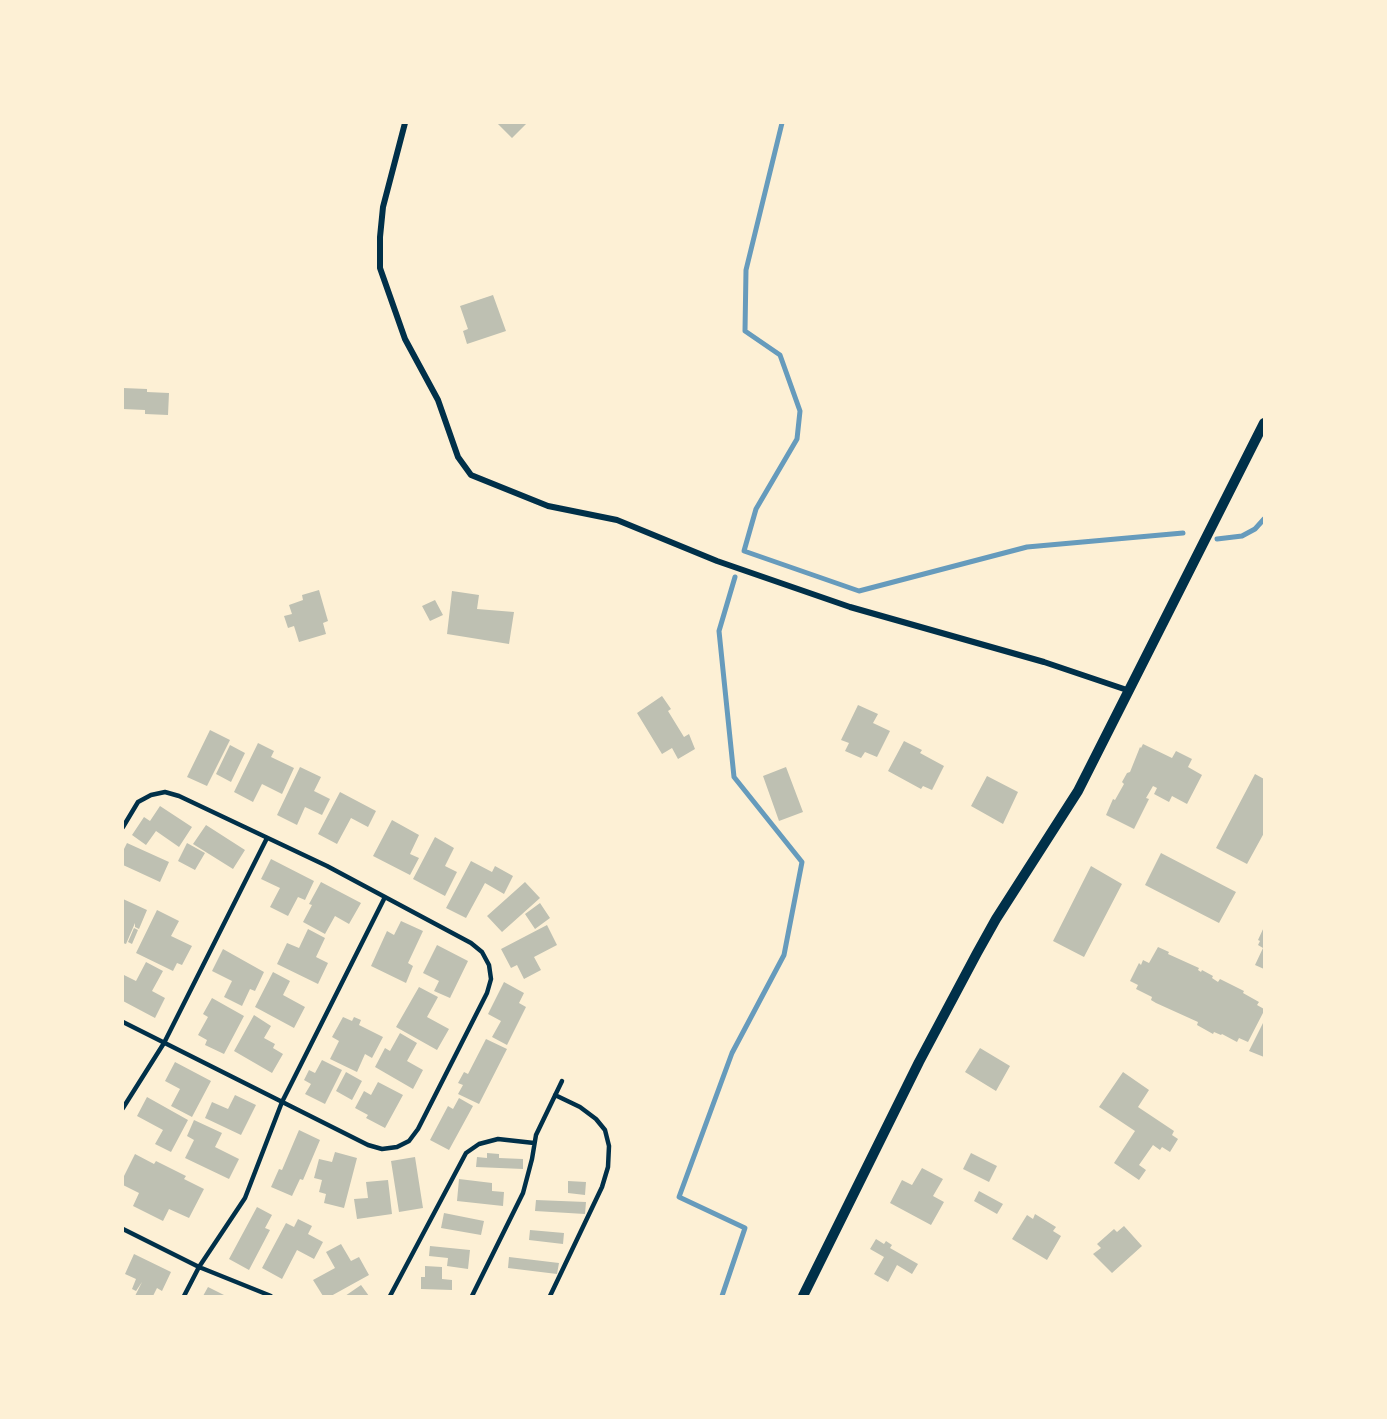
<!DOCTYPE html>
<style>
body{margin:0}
#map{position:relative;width:1387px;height:1419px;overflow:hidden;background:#fdf0d5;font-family:"Open Sans",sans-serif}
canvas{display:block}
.frame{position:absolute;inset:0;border:124px solid #fdf0d5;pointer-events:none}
</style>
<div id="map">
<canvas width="1387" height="1419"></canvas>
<div class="frame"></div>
</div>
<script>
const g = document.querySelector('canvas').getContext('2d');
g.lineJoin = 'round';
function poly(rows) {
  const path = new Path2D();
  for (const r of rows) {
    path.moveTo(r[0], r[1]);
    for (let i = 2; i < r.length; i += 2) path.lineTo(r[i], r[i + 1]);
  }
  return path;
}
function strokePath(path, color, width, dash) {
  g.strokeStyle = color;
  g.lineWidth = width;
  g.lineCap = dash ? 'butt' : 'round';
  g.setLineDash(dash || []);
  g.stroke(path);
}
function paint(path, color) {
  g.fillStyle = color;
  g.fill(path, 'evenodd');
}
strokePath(poly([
 [782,123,746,270,745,331,780,355,800,411,797,439,756,509,744,551,859,591,1027,547,1183,533],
 [1217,539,1242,536,1255,529,1264,519],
 [722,1296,745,1228,679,1197,732,1053,784,955,802,862,734,777,719,631,735,577]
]), '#669bbc', 5);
paint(poly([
 [497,123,527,123,512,138],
 [493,295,506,331,467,344,463,331,468,329,460,306],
 [123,388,147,389,147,392,169,393,168,415,145,414,145,410,123,409],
 [319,590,328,621,323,623,326,634,299,642,294,626,288,628,284,616,292,614,289,605,303,600,302,595],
 [452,591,479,595,477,609,514,612,509,644,447,634],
 [435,600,443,615,430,621,422,606],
 [662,696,671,709,668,711,684,737,689,734,695,749,678,759,672,748,662,754,637,713],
 [858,705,878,714,873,723,890,731,877,757,865,752,861,758,845,751,849,743,841,740],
 [210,730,230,740,207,786,187,777],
 [904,741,922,750,920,753,944,766,932,790,923,786,921,789,888,771],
 [258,743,274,751,271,757,294,768,282,794,262,784,253,802,234,792],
 [1143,744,1172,758,1176,751,1192,759,1188,767,1202,775,1187,804,1172,796,1169,802,1154,794,1157,788,1153,786,1146,798,1149,799,1134,829,1106,815,1113,799,1115,800,1124,784,1122,782,1127,773,1130,772,1140,747,1141,748],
 [230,745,245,753,231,782,216,774],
 [300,767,321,777,314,791,330,799,322,815,305,807,297,825,277,815],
 [786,767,803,812,779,821,763,776],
 [1255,774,1264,779,1264,833,1247,864,1216,848],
 [987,776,1018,792,1003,824,971,806],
 [340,792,376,811,368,827,351,818,337,844,318,834],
 [160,806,192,827,179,847,156,831,146,845,132,835,144,817,150,821],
 [392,820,419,835,410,854,419,858,410,875,373,856],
 [206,825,245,850,233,869,193,844],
 [435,837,454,848,445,866,457,872,445,896,413,879],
 [127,843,169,862,160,882,123,865,123,851],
 [187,843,205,853,195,870,178,861],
 [1161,853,1236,892,1219,923,1145,885],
 [271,859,314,881,305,900,298,897,288,916,270,907,280,888,261,879],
 [471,861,492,872,495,866,513,876,504,894,485,883,466,918,446,908],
 [1091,866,1122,884,1084,957,1053,941],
 [321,882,361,903,349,924,335,916,325,934,303,922,312,905,309,904],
 [525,882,540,898,502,932,487,916],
 [123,899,147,910,139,929,135,927,135,923,126,944,123,943],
 [540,903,550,918,535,929,525,914],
 [157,910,179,921,171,936,192,946,182,965,177,963,173,971,136,953],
 [401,921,423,931,408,963,413,966,406,983,371,966,387,931,394,935],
 [547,925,557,945,534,957,541,970,524,979,517,965,511,968,501,949],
 [1264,927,1264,969,1255,965,1263,948,1258,945,1260,941,1258,940],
 [134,928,138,930,132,944,128,942],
 [308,929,325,938,316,957,328,963,318,984,277,964,287,943,299,948],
 [437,945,468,961,450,998,434,991,439,981,423,973],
 [1158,947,1169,952,1168,954,1199,968,1198,970,1201,972,1202,970,1213,976,1212,978,1218,982,1220,979,1244,991,1243,993,1259,1002,1257,1005,1264,1009,1264,1011,1248,1042,1239,1038,1237,1042,1222,1034,1221,1035,1214,1032,1213,1034,1197,1025,1198,1022,1156,1003,1151,1000,1152,997,1136,989,1138,985,1130,981,1139,963,1141,965,1143,960,1149,963],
 [223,949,264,972,255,991,250,989,242,1006,224,997,232,981,212,971],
 [146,962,163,971,152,991,165,998,155,1018,123,1001,124,975,136,981],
 [273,972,290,981,283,995,305,1007,294,1028,255,1007],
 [504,982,524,993,519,1003,526,1007,507,1045,492,1037,501,1021,488,1014],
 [419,987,438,997,427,1017,449,1029,437,1050,396,1027],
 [212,998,244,1016,224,1054,205,1045,207,1040,198,1035,208,1017,203,1014],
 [254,1015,271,1026,264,1038,275,1044,273,1048,283,1054,272,1073,234,1051],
 [343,1017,352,1021,354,1017,361,1020,359,1025,383,1037,372,1058,365,1054,357,1072,330,1059,339,1041,332,1037],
 [1264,1021,1264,1057,1249,1051],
 [400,1033,417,1043,407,1061,423,1070,413,1089,375,1067,385,1048,390,1051],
 [486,1039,507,1049,479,1104,458,1094,463,1085,458,1083,464,1072,468,1074],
 [980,1048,1010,1066,996,1091,965,1072],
 [322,1060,342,1070,325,1104,305,1094,311,1084,304,1080,309,1070,315,1073],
 [175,1062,211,1081,192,1117,171,1106,180,1089,165,1081],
 [346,1072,362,1081,352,1100,336,1091],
 [1123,1072,1149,1090,1138,1107,1174,1131,1172,1135,1178,1139,1170,1152,1162,1147,1160,1150,1153,1145,1139,1165,1146,1170,1139,1180,1114,1163,1135,1131,1099,1107],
 [378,1082,403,1095,385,1128,366,1118,368,1115,355,1108,364,1091,371,1095],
 [235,1095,256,1105,241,1135,205,1118,212,1102,228,1109],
 [147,1097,188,1120,171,1152,155,1144,163,1130,137,1116],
 [459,1098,473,1106,449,1150,430,1140,448,1106,453,1109],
 [194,1120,222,1133,215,1147,239,1159,229,1179,185,1158,194,1140,187,1136],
 [299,1130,320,1140,303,1180,300,1179,292,1196,271,1187,279,1169,282,1170],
 [335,1152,357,1158,344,1208,324,1203,326,1194,319,1192,322,1180,314,1178,319,1159,332,1162],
 [487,1153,499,1154,499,1158,523,1159,523,1169,476,1167,477,1157,487,1158],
 [971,1153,997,1166,989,1182,963,1169],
 [135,1154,154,1164,156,1161,186,1176,184,1179,204,1189,189,1218,169,1209,163,1221,133,1206,139,1193,123,1185,123,1178],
 [415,1157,423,1208,399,1212,391,1161],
 [922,1168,943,1179,933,1196,944,1202,931,1225,890,1203,902,1180,912,1185],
 [459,1179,492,1183,492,1191,504,1192,503,1206,457,1201],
 [388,1180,392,1214,357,1219,354,1199,368,1198,366,1182],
 [568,1181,586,1182,585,1195,568,1193],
 [979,1191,1003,1204,997,1214,974,1201],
 [536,1200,586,1202,585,1214,535,1211],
 [257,1207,272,1215,265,1228,270,1230,249,1270,229,1259],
 [444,1213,484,1221,481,1235,441,1228],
 [1035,1214,1056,1227,1053,1231,1061,1236,1047,1260,1012,1239,1027,1215,1033,1219],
 [298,1219,312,1226,308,1234,323,1242,314,1259,297,1250,282,1279,262,1268,286,1223,294,1227],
 [1124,1226,1142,1246,1112,1273,1093,1254,1101,1248,1097,1244,1114,1229,1117,1232],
 [530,1230,564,1233,563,1244,529,1240],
 [876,1239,884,1244,886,1241,892,1245,890,1248,918,1264,912,1274,897,1265,888,1282,874,1274,884,1257,870,1249],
 [341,1244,351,1261,359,1257,369,1275,331,1296,323,1296,313,1280,335,1268,326,1252],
 [430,1246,470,1250,468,1269,447,1266,448,1258,429,1256],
 [134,1254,171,1272,162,1291,157,1288,153,1296,135,1296,142,1282,136,1291,132,1289,136,1279,125,1274],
 [509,1257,559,1263,557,1274,508,1268],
 [425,1266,442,1267,442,1279,452,1280,452,1290,421,1289,421,1277,425,1277],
 [361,1285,369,1296,345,1296],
 [208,1287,226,1296,203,1296]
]), '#bec0b2');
strokePath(poly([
 [123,827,138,802,151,795,165,792,179,796,327,866,471,943,482,952,489,965,491,979,487,993,418,1129,409,1141,397,1147,382,1149,368,1145,123,1022],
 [123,1108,164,1043,267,838],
 [123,1229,199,1267,271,1296],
 [184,1296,199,1267,245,1198,282,1102,385,897],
 [390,1296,466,1153,479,1144,498,1139,534,1143],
 [472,1296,523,1193,532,1159,536,1135,562,1081],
 [550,1296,602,1187,608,1167,609,1146,605,1130,596,1119,580,1107,555,1095]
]), '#003049', 4.5);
strokePath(poly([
 [405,123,383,207,380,237,380,268,405,339,438,400,458,457,471,475,548,506,617,520,717,561,850,607,1044,662,1127,690]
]), '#003049', 6);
strokePath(poly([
 [803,1296,919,1062,977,953,996,919,1078,791,1264,423]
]), '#003049', 10);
</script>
